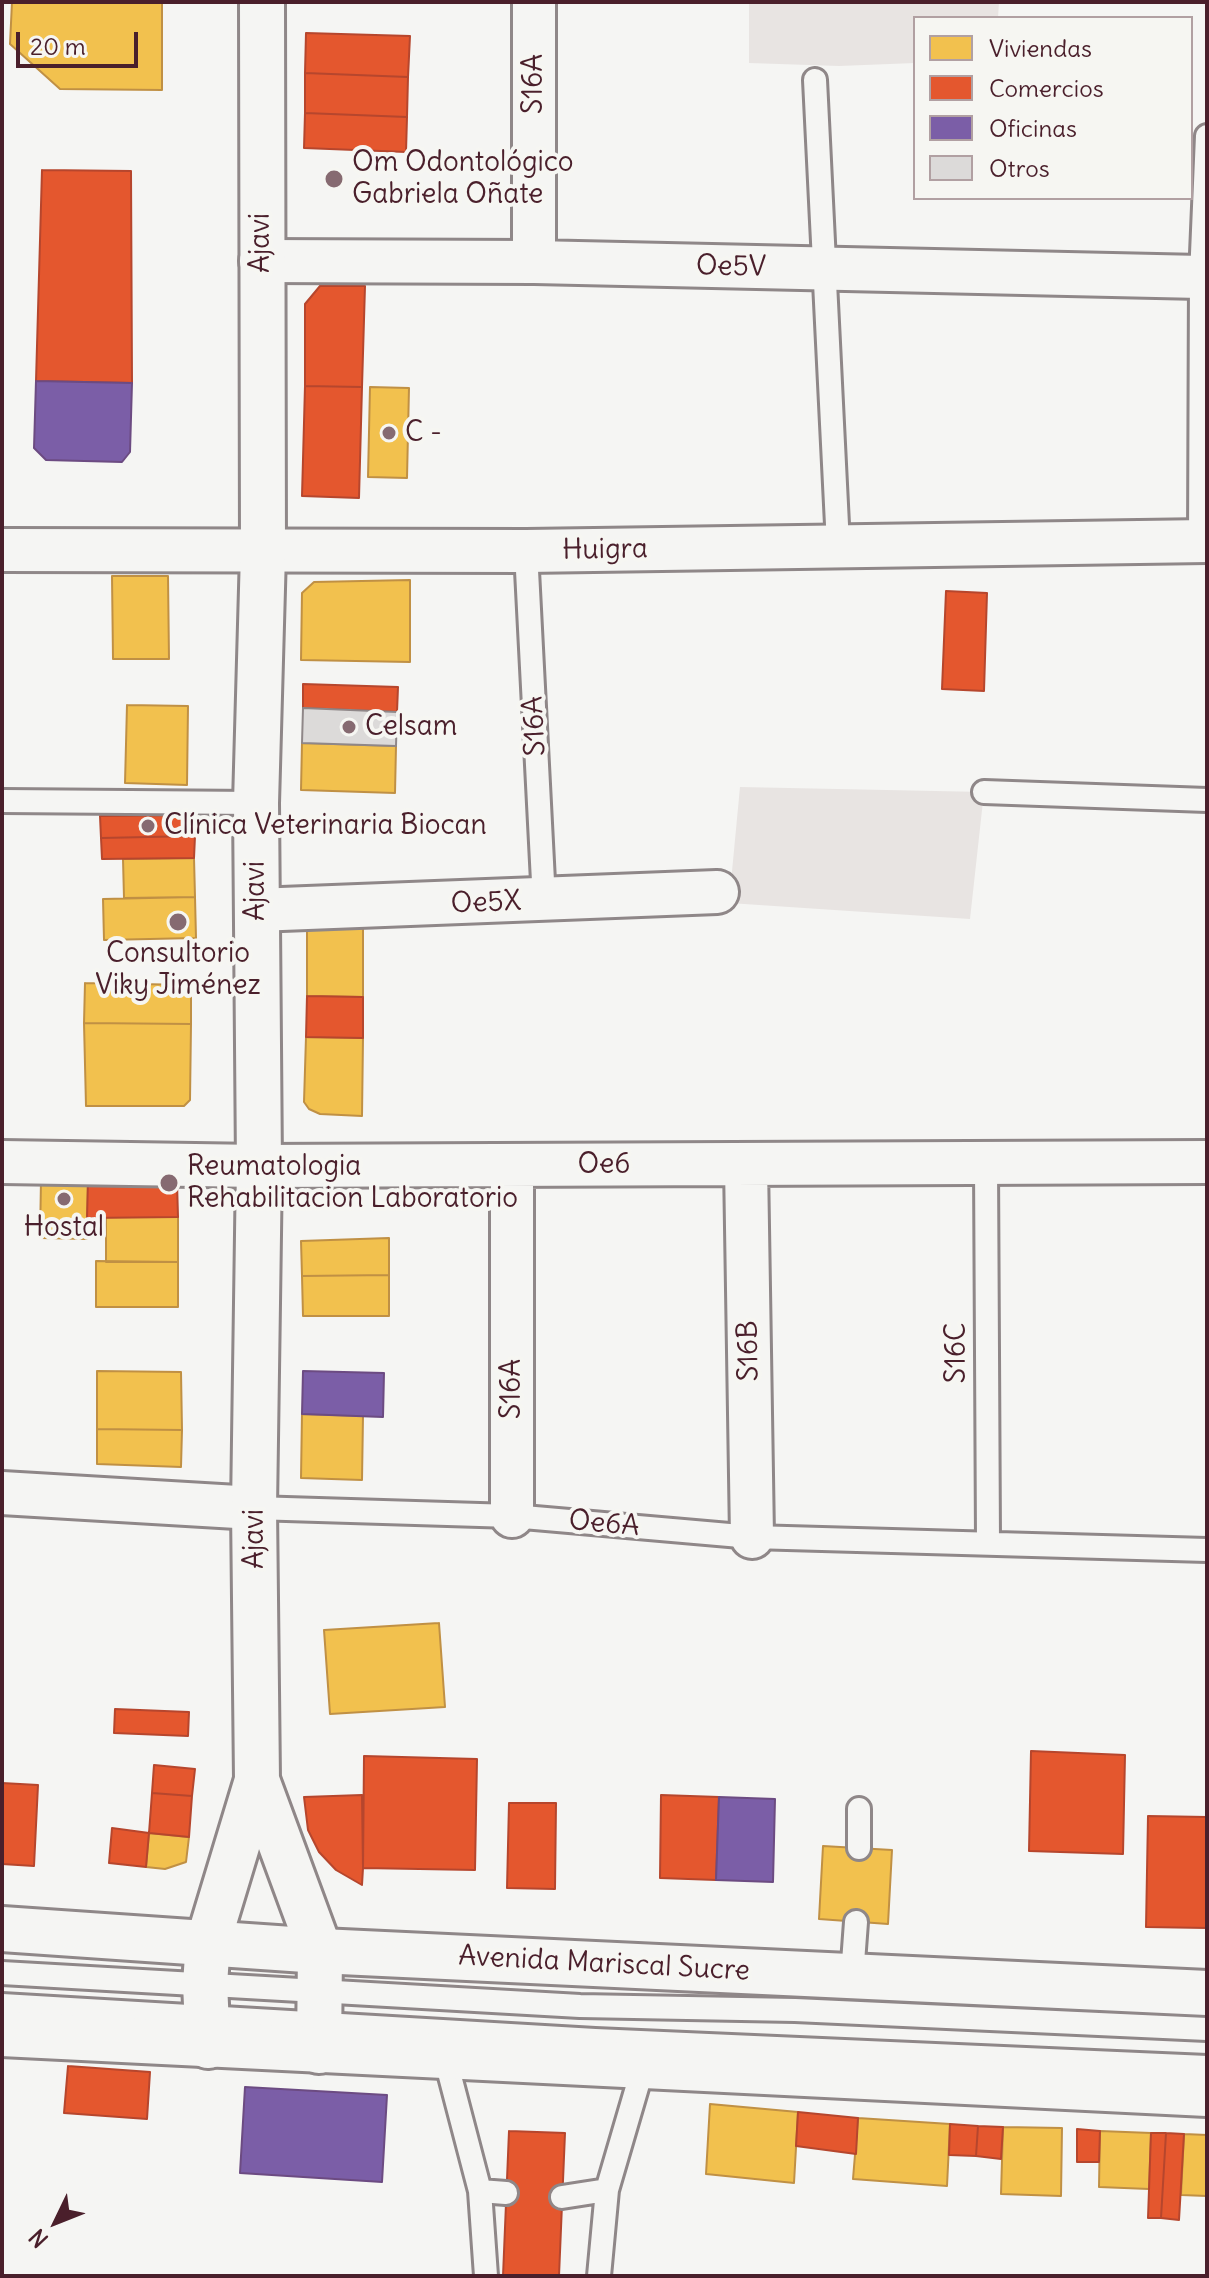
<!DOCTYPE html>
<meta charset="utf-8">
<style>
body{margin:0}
#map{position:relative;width:1209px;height:2278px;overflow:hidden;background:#f5f5f3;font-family:Delius,sans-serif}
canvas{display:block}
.frame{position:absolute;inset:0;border:4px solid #4a1f2b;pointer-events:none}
.legend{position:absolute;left:913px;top:16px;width:280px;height:184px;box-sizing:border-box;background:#f6f6f2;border:2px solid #b1a0a2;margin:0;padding:10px 14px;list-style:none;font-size:24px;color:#4a1f2b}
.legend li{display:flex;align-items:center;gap:16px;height:40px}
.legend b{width:40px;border:2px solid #b1a0a2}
.north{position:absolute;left:16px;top:2182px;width:80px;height:80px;-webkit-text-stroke:6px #f6f6f2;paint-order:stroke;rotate:227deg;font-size:22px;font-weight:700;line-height:32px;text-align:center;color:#4a1f2b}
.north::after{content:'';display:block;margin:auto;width:28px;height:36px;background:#4a1f2b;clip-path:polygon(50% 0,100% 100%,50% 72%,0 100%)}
.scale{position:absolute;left:16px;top:32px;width:122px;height:36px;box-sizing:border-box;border:4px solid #4a1f2b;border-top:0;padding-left:10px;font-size:24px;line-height:28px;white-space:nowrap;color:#4a1f2b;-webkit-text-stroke:6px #f6f6f2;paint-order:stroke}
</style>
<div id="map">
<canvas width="1209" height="2278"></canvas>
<div class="frame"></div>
<ul class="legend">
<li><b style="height:22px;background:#f2c14e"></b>Viviendas</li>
<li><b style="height:22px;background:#e4572e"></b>Comercios</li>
<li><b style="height:22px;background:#7b5ea7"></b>Oficinas</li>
<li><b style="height:22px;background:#dcdad9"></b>Otros</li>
</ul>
<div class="north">N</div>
<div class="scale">20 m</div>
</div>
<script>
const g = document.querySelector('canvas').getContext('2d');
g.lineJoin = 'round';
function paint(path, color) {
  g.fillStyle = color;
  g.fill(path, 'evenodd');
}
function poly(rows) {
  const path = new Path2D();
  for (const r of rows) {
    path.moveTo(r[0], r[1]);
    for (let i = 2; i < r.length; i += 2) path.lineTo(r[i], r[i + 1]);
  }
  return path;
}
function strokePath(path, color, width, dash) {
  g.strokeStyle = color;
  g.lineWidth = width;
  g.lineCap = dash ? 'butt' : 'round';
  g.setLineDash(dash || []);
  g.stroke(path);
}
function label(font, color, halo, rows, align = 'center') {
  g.font = font + ' Delius,sans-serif';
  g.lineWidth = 8;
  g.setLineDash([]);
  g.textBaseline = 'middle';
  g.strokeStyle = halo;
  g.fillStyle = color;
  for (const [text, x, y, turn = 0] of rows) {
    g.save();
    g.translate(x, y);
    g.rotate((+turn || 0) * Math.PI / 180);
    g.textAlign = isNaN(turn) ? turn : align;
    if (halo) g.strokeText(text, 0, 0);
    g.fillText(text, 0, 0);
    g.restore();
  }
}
paint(poly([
 [749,2,999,2,998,18,915,18,915,63,839,66,749,63],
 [740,787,984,792,970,919,729,903]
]), '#e8e4e2');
const homes = poly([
 [12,2,162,2,162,90,60,89,10,44,12,2],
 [370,387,409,388,407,478,368,477,370,387],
 [112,576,168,576,169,659,113,659,112,576],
 [410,580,410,662,301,660,302,593,314,582,410,580],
 [127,705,188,706,187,785,125,783,127,705],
 [302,743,396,746,395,793,301,790,302,743],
 [194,858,195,897,124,898,123,859,194,858],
 [195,897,196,938,104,940,103,899,195,897],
 [307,915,363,915,363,997,307,996,307,915],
 [85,983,191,985,191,1024,84,1023,85,983],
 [84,1023,191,1024,190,1100,184,1106,86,1106,84,1023],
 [306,1037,363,1038,362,1116,320,1114,309,1109,304,1102,306,1037],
 [41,1180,88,1180,87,1239,40,1238,41,1180],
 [106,1217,178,1217,178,1262,106,1262,106,1217],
 [389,1238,389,1275,302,1276,301,1241,389,1238],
 [96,1261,178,1262,178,1307,96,1307,96,1261],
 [389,1275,389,1316,303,1316,302,1276,389,1275],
 [97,1371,181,1372,182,1430,97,1429,97,1371],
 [302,1414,363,1416,362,1480,301,1478,302,1414],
 [97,1429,182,1430,181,1467,97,1464,97,1429],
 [439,1623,445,1707,330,1714,324,1630,439,1623],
 [149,1833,189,1837,186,1862,165,1869,146,1867,149,1833],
 [823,1846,892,1850,888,1924,819,1919,823,1846],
 [710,2104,798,2112,794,2183,706,2174,710,2104],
 [858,2118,950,2124,947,2186,853,2179,858,2118],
 [1003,2127,1062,2128,1061,2196,1001,2194,1003,2127],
 [1100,2131,1151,2133,1149,2189,1099,2187,1100,2131],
 [1184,2134,1207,2135,1207,2196,1181,2195,1184,2134]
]);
paint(homes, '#f2c14e');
strokePath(homes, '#c09044', 2);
const shops = poly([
 [306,33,410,36,408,77,305,73,306,33],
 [305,73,408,77,407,117,305,113,305,73],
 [305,113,407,117,406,152,304,148,305,113],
 [42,170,131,171,132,383,36,381,42,170],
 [320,286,365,286,362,387,305,386,305,304,320,286],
 [305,386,362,387,359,498,302,496,305,386],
 [946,591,987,593,984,691,942,689,946,591],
 [303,684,398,687,397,712,303,708,303,684],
 [195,815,195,836,101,838,100,816,195,815],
 [195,836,194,858,102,859,101,838,195,836],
 [307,996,363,997,363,1038,306,1037,307,996],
 [88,1180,177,1182,178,1217,87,1218,88,1180],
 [115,1709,189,1712,188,1736,114,1733,115,1709],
 [1031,1751,1125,1755,1123,1854,1029,1851,1031,1751],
 [364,1756,477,1759,475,1870,363,1868,364,1756],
 [154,1765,195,1769,192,1796,152,1793,154,1765],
 [2,1783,38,1785,34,1866,2,1864,2,1783],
 [152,1793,192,1796,189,1837,149,1833,152,1793],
 [362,1795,363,1868,362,1885,336,1870,319,1852,308,1830,304,1797,362,1795],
 [661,1795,719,1797,716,1880,660,1878,661,1795],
 [509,1803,556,1803,555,1889,507,1888,509,1803],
 [1148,1816,1207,1817,1207,1928,1146,1927,1148,1816],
 [112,1828,149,1833,146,1867,109,1863,112,1828],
 [68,2066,150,2072,147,2119,64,2113,68,2066],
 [798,2112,858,2118,856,2154,796,2146,798,2112],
 [950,2124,978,2126,976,2156,949,2155,950,2124],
 [978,2126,1003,2127,1001,2159,976,2156,978,2126],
 [1077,2129,1100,2131,1099,2162,1077,2162,1077,2129],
 [509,2131,565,2133,559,2276,503,2276,509,2131],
 [1151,2133,1166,2133,1161,2218,1148,2218,1151,2133],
 [1166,2133,1184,2134,1179,2220,1161,2218,1166,2133]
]);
paint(shops, '#e4572e');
strokePath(shops, '#b6462d', 2);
const offices = poly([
 [36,381,132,383,130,452,122,462,46,460,34,448,36,381],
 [303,1371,384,1373,383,1417,302,1414,303,1371],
 [719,1797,775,1799,773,1882,716,1880,719,1797],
 [245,2087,387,2095,382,2182,240,2173,245,2087]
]);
paint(offices, '#7b5ea7');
strokePath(offices, '#6c4b82', 2);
const building = poly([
 [303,708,397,712,396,746,302,743,303,708]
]);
paint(building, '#dcdad9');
strokePath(building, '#8f8788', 2);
const lane = poly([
 [815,80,838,545],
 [1200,541,1201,277,1207,136],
 [526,551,544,901],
 [984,792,1207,800],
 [2,801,256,803],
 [986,1165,988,1541],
 [254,1508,512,1516,752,1537,1207,1550],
 [859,1848,859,1809],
 [2,1973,580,2006,795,2010,1207,2029],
 [852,1976,856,1922],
 [2,2005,595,2040,1207,2067],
 [445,2057,480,2191,506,2193],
 [480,2191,486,2276],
 [562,2197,607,2190,643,2067],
 [599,2276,607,2190]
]);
const street = poly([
 [261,261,534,262,1201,277],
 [534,262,534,2],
 [2,550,526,551,1207,541],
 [256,910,717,892],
 [2,1162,259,1166,1207,1162],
 [746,1165,752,1537],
 [2,1493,254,1508],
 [512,1516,512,1166]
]);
const secondary = poly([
 [257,1780,320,1951,319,2051],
 [208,2046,205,1984,208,1942,257,1780,254,1508,259,1166,256,803,263,553,262,2]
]);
const primary = poly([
 [2,1929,320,1951,1207,1993],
 [2,2034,1207,2094]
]);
strokePath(lane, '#8f8788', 28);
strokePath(street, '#8f8788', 48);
strokePath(secondary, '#8f8788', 50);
strokePath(primary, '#8f8788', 50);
strokePath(lane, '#f5f5f3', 22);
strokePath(street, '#f5f5f3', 42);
strokePath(secondary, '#f5f5f3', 44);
strokePath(primary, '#f5f5f3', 44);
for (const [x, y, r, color] of [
 [334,179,10,"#866a71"],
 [389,433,8,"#866a71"],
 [349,727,8,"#866a71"],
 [148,826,8,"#866a71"],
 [178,922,10,"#866a71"],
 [169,1183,10,"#866a71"],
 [64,1199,8,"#866a71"]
]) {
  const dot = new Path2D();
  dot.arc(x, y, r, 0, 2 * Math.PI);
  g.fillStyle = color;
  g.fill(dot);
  strokePath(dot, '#f6f6f2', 3);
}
label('28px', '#4a1f2b', '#f6f6f2', [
 ["S16A",534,84,-90],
 ["Ajavi",261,243,-90],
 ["Oe5V",731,267,1],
 ["Huigra",605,550,-1],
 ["S16A",535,726,-93],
 ["Ajavi",256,891,-90],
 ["Oe5X",486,903,-2],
 ["Oe6",604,1165],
 ["S16B",749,1351,-91],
 ["S16C",957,1353,-90],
 ["S16A",512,1389,-90],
 ["Oe6A",604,1524,5],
 ["Ajavi",255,1539,-90],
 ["Avenida Mariscal Sucre",604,1964,3]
]);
label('28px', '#4a1f2b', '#f6f6f2', [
 ["Om Odontológico",352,163],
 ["Gabriela Oñate",352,195],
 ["C -",405,433],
 ["Celsam",365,727],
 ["Clínica Veterinaria Biocan",164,826],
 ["Consultorio",178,954,"center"],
 ["Viky Jiménez",178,986,"center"],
 ["Reumatologia",187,1167],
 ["Rehabilitacion Laboratorio",187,1199],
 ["Hostal",64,1228,"center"]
], 'left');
</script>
